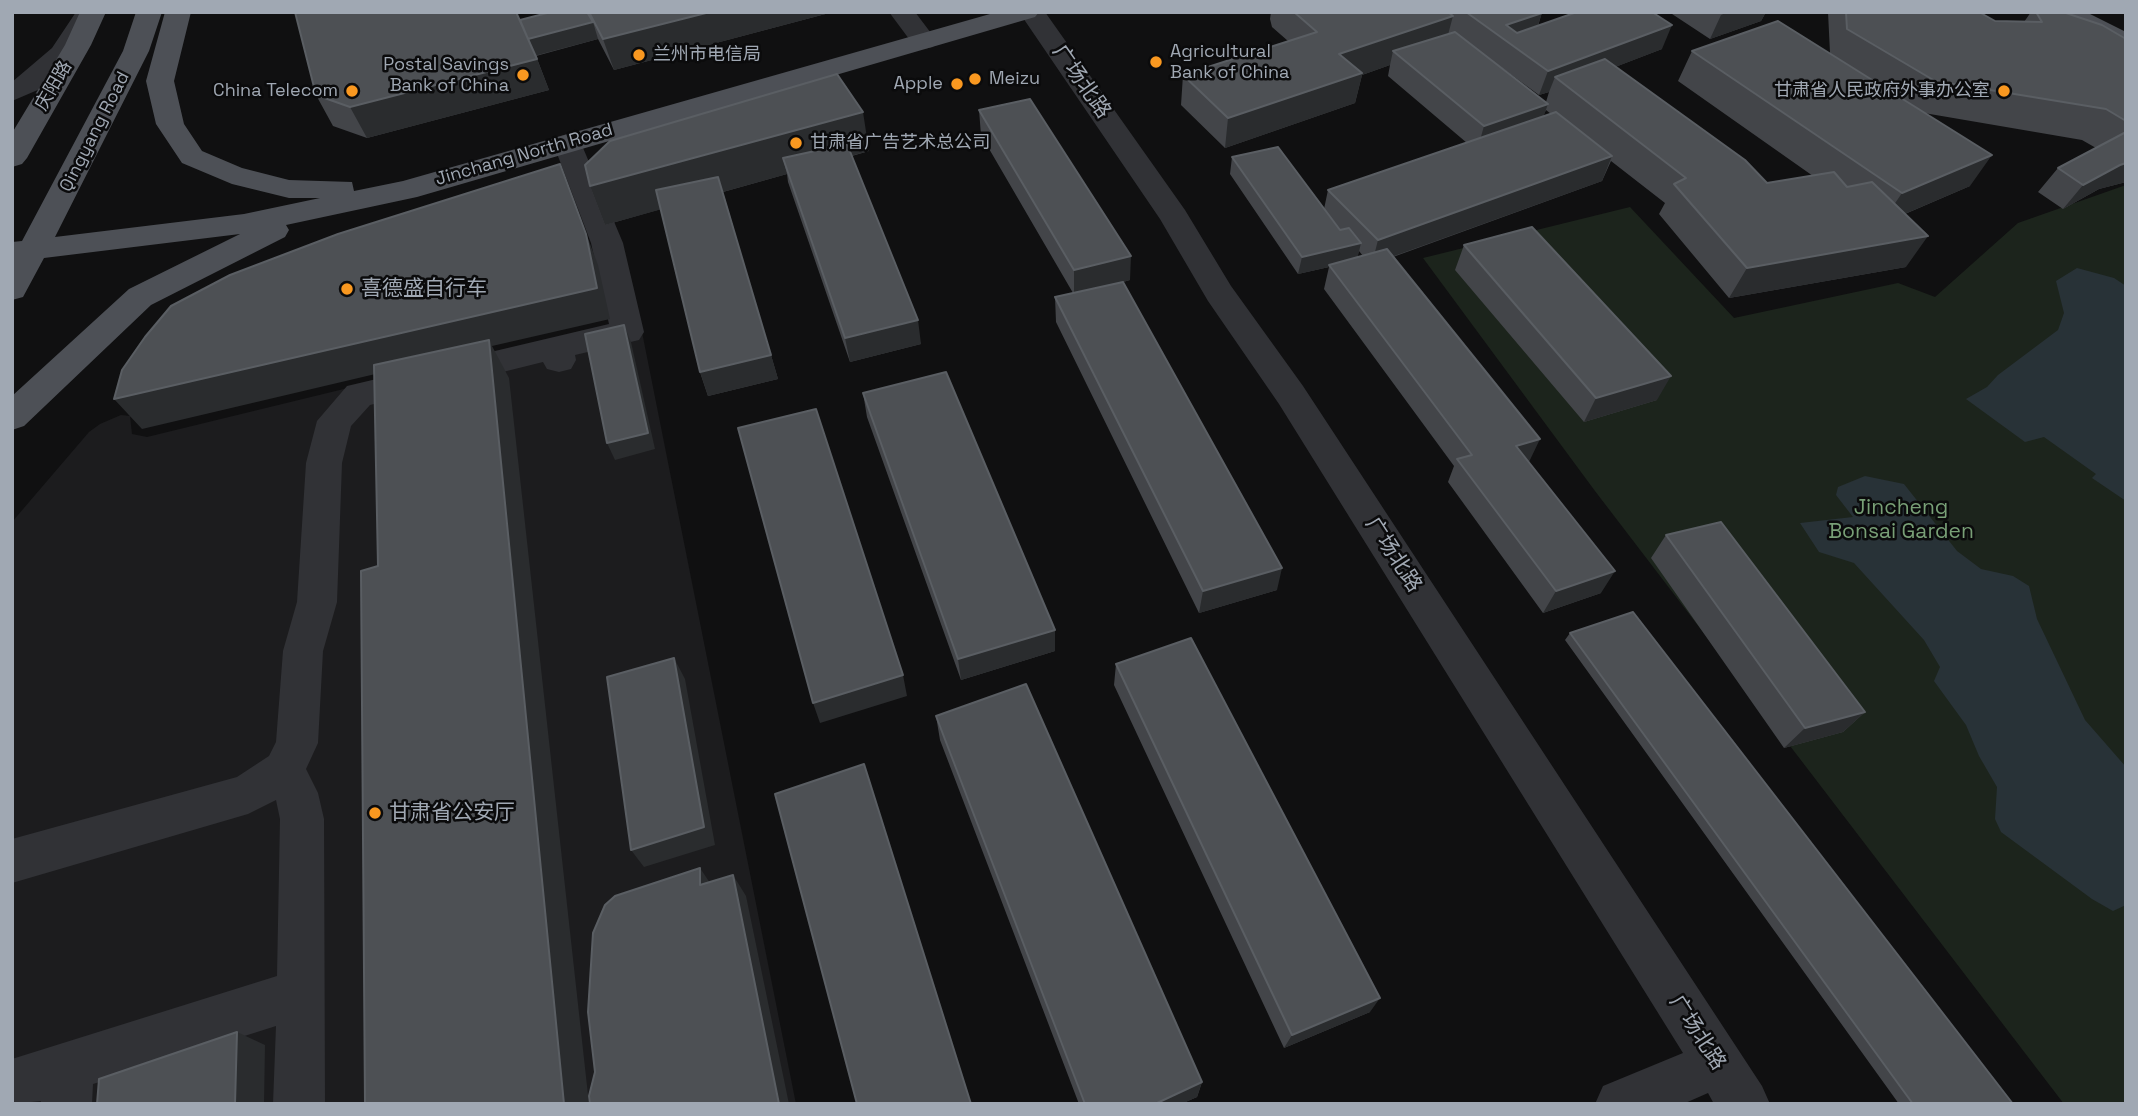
<!DOCTYPE html>
<meta charset="utf-8">
<style>
body{margin:0}
#map{position:relative;width:2138px;height:1116px;overflow:hidden;background:#101011;font-family:"Space Grotesk",sans-serif}
canvas{display:block}
.frame{position:absolute;inset:0;border:14px solid #a0a8b3;pointer-events:none}
</style>
<div id="map">
<canvas width="2138" height="1116"></canvas>
<div class="frame"></div>
</div>
<script>
const g = document.querySelector('canvas').getContext('2d');
g.lineJoin = 'round';
function paint(path, color) {
  g.fillStyle = color;
  g.fill(path, 'evenodd');
}
function poly(rows) {
  const path = new Path2D();
  for (const r of rows) {
    path.moveTo(r[0], r[1]);
    for (let i = 2; i < r.length; i += 2) path.lineTo(r[i], r[i + 1]);
  }
  return path;
}
function strokePath(path, color, width, dash) {
  g.strokeStyle = color;
  g.lineWidth = width;
  g.lineCap = dash ? 'butt' : 'round';
  g.setLineDash(dash || []);
  g.stroke(path);
}
function label(font, color, halo, rows, align = 'center') {
  g.font = font + ' "Space Grotesk","Noto Sans SC",sans-serif';
  g.lineWidth = 5;
  g.setLineDash([]);
  g.textBaseline = 'middle';
  g.strokeStyle = halo;
  g.fillStyle = color;
  for (const [text, x, y, turn = 0] of rows) {
    g.save();
    g.translate(x, y);
    g.rotate((+turn || 0) * Math.PI / 180);
    g.textAlign = isNaN(turn) ? turn : align;
    if (halo) g.strokeText(text, 0, 0);
    g.fillText(text, 0, 0);
    g.restore();
  }
}
paint(poly([
 [639,317,796,1104,12,1104,12,522,89,432,100,424,121,415,130,416,132,434,147,437]
]), '#1c1c1e');
paint(poly([
 [2126,185,2126,1104,2064,1104,1595,491,1423,258,1630,207,1734,318,1898,283,1935,297,2018,223]
]), '#1c241c');
paint(poly([
 [2077,268,2114,278,2126,286,2126,501,2092,478,2096,474,2044,437,2025,442,1966,399,1987,387,1998,375,2058,330,2064,313,2056,281],
 [1865,476,1904,484,1957,551,1981,569,2013,576,2029,586,2037,619,2085,720,2126,767,2126,905,2113,911,2092,899,2001,832,1995,819,1997,787,1979,756,1966,725,1934,681,1940,667,1924,640,1854,563,1819,552,1800,523,1853,517,1836,495,1838,487]
]), '#283237');
paint(poly([
 [76,12,101,14,70,60,40,89,12,101,12,82,52,48,76,12],
 [889,12,915,12,937,41,933,47,924,49,915,47,889,12],
 [1019,12,1045,12,1185,210,1231,286,1303,386,1762,1086,1770,1104,1714,1104,1708,1093,1683,1104,1595,1104,1603,1086,1683,1053,1279,404,1208,301,1160,219,1019,12],
 [567,134,577,137,581,143,623,243,644,332,639,340,575,355,576,360,571,369,559,372,547,369,543,362,370,405,351,426,342,463,337,602,323,651,318,743,306,769,318,793,324,819,325,1104,273,1104,276,1026,93,1084,92,1104,40,1104,41,1101,12,1104,12,1059,277,976,280,819,276,800,248,814,12,883,12,839,237,777,269,756,276,742,283,651,297,602,306,463,317,421,347,386,609,324,591,243,553,143,557,137,567,134]
]), '#313236');
paint(poly([
 [80,12,106,12,91,45,27,158,22,164,12,167,12,133,65,45,80,12],
 [136,12,162,12,149,51,55,237,244,214,320,198,289,198,232,184,182,163,156,124,146,81,165,12,191,12,174,81,184,124,202,151,242,168,289,180,352,182,354,191,403,181,997,12,1039,12,1035,17,417,197,286,225,289,230,285,237,151,305,24,426,12,430,12,396,129,289,240,234,44,258,23,297,12,300,12,242,22,241,123,51,136,12],
 [2053,12,2086,12,2126,32,2126,51,2057,17,2053,12]
]), '#4d5056');
paint(poly([
 [551,12,833,12,614,70,598,39,536,56,549,90,367,138,333,126,316,95,520,20],
 [1271,12,1542,12,1538,26,1662,49,1615,67,1767,183,1813,176,1678,81,1692,51,1830,53,1828,12,1979,12,1995,21,2024,22,2031,12,2063,12,2126,39,2126,182,2099,189,2063,209,2038,192,2058,168,2096,148,2082,140,1924,113,1970,186,1905,214,1906,267,1729,298,1659,214,1665,203,1611,161,1602,181,1393,257,1529,462,1601,593,1543,613,1448,482,1454,466,1324,289,1329,267,1298,274,1230,174,1232,157,1324,209,1328,190,1467,143,1388,76,1390,65,1362,75,1355,103,1225,148,1181,105,1183,75,1288,41,1272,27,1270,19],
 [1487,57,1539,95,1549,92,1546,102],
 [1546,110,1551,114,1543,116],
 [1359,251,1363,256,1357,257],
 [1669,12,1766,12,1761,21,1710,39],
 [979,110,1130,280,1123,282,1277,590,1199,613,1056,322,1055,297,1073,293,981,135],
 [869,151,852,156,921,344,850,362,788,182,787,174,723,192,778,379,708,396,700,372,661,209,605,225,590,186],
 [1464,245,1657,400,1584,422,1455,270],
 [863,393,1055,630,1055,651,961,680,867,417],
 [1666,535,1865,712,1843,732,1784,748,1651,558],
 [1570,633,2013,1104,1899,1104,1565,640],
 [1116,664,1370,1012,1284,1048,1114,685],
 [936,716,1202,1082,1197,1097,1181,1104,1079,1104,940,740]
]), '#434549');
paint(poly([
 [710,12,833,12,614,70,603,39],
 [1728,12,1766,12,1761,21,1710,39,1721,15],
 [1542,13,1534,37,1512,45,1506,25],
 [1453,16,1445,46,1393,51,1390,65,1362,75,1355,103,1225,148,1228,118,1339,54],
 [593,22,598,39,534,56,527,39],
 [1672,25,1662,49,1566,86,1555,77,1549,92,1539,95,1548,71],
 [537,59,549,90,367,138,350,107],
 [1548,104,1539,129,1477,151,1484,126],
 [863,112,869,151,788,173,783,158,787,174,605,225,590,186],
 [1992,155,1970,186,1881,224,1902,193],
 [1612,156,1602,181,1372,264,1378,240],
 [2126,163,2126,182,2099,189,2063,209,2083,185,2120,165],
 [560,164,598,265,610,319,492,346,509,378,589,1104,564,1104,490,347,142,429,114,399],
 [1928,236,1906,267,1729,298,1747,268],
 [1361,243,1357,260,1329,265,1329,267,1298,274,1302,257],
 [1131,256,1130,280,1074,295,1074,270],
 [918,320,921,344,850,362,845,338],
 [624,325,631,342,655,449,615,460,607,443],
 [771,355,778,379,708,396,700,372],
 [1671,376,1657,400,1584,422,1596,398],
 [1540,439,1529,462,1516,446],
 [1282,568,1277,590,1199,613,1203,591],
 [1615,571,1601,593,1543,613,1556,591],
 [1055,630,1055,651,961,680,958,659],
 [674,658,685,679,715,845,644,867,631,850],
 [903,675,907,696,820,723,813,703],
 [1865,712,1843,732,1784,748,1805,728],
 [700,868,714,889,700,885],
 [733,875,746,896,789,1104,779,1104],
 [1380,998,1370,1012,1284,1048,1292,1035],
 [237,1032,265,1045,264,1104,235,1104],
 [1202,1082,1197,1097,1181,1104,1155,1104]
]), '#2a2c2e');
const building = poly([
 [295,12,516,12,537,59,350,107,316,95,295,12],
 [551,12,587,12,593,22,528,39,520,20,551,12],
 [589,12,710,12,603,39,589,12],
 [1294,12,1448,12,1453,16,1339,54,1362,73,1228,118,1183,75,1317,32,1294,12],
 [1466,12,1542,13,1506,25,1517,33,1577,12,1652,12,1672,25,1548,71,1466,12],
 [1846,12,1979,12,1995,21,2042,22,2036,12,2063,12,2102,25,2126,39,2126,121,2106,109,1935,81,1847,29,1846,12],
 [1778,21,1992,155,1902,193,1692,51,1778,21],
 [1455,32,1548,104,1484,126,1393,51,1455,32],
 [1605,59,1745,160,1767,183,1834,172,1847,187,1872,182,1928,236,1747,268,1674,184,1686,178,1555,77,1605,59],
 [837,74,863,112,590,186,585,165,610,141,837,74],
 [1030,99,1131,256,1074,270,979,110,1030,99],
 [1556,112,1612,156,1378,240,1328,190,1556,112],
 [2126,132,2126,163,2120,165,2083,185,2058,168,2126,132],
 [847,144,918,320,845,338,783,158,847,144],
 [1278,147,1340,230,1349,228,1361,243,1302,257,1232,157,1278,147],
 [560,164,586,234,597,288,114,399,122,370,145,337,171,306,230,275,338,234,560,164],
 [718,177,771,355,700,372,656,190,718,177],
 [1532,227,1671,376,1596,398,1464,245,1532,227],
 [1387,249,1540,439,1516,446,1615,571,1556,591,1457,459,1472,455,1329,265,1387,249],
 [1123,282,1282,568,1203,591,1055,297,1123,282],
 [624,325,648,433,607,443,585,334,624,325],
 [489,340,564,1104,365,1104,361,571,378,566,374,365,489,340],
 [946,372,1055,630,958,659,863,393,946,372],
 [816,409,903,675,813,703,738,428,816,409],
 [1721,522,1865,712,1805,728,1666,535,1721,522],
 [1633,612,2013,1104,1913,1104,1570,633,1633,612],
 [1191,638,1380,998,1292,1035,1116,664,1191,638],
 [674,658,704,827,631,850,607,677,674,658],
 [1026,684,1202,1082,1155,1104,1085,1104,936,716,1026,684],
 [864,764,971,1104,857,1104,775,794,864,764],
 [700,868,700,885,733,875,779,1104,590,1104,589,1096,595,1072,588,1012,593,933,605,905,615,896,700,868],
 [237,1032,235,1104,97,1104,99,1079,237,1032]
]);
paint(building, '#4d5054');
strokePath(building, '#5a5e63', 2);
for (const [x, y, r, color] of [
 [639,55,7,"#f99820"],
 [1156,62,7,"#f99820"],
 [523,75,7,"#f99820"],
 [975,79,7,"#f99820"],
 [957,84,7,"#f99820"],
 [352,91,7,"#f99820"],
 [2004,91,7,"#f99820"],
 [796,143,7,"#f99820"],
 [347,289,7,"#f99820"],
 [375,813,7,"#f99820"]
]) {
  const dot = new Path2D();
  dot.arc(x, y, r, 0, 2 * Math.PI);
  g.fillStyle = color;
  g.fill(dot);
  strokePath(dot, '#0b0b0c', 2.5);
}
label('18px', '#a0a8b3', '#0b0b0c', [
 ["Agricultural",1170,52],
 ["Bank of China",1170,73],
 ["兰州市电信局",653,55],
 ["Postal Savings",509,65,"right"],
 ["Bank of China",509,86,"right"],
 ["Meizu",989,79],
 ["Apple",943,84,"right"],
 ["China Telecom",338,91,"right"],
 ["甘肃省人民政府外事办公室",1990,91,"right"],
 ["甘肃省广告艺术总公司",810,143]
], 'left');
label('18px', '#a0a8b3', '#0b0b0c', [
 ["庆阳路",54,86,-60],
 ["Qingyang Road",95,132,-63],
 ["Jinchang North Road",524,155,-16]
]);
label('21px', '#a0a8b3', '#0b0b0c', [
 ["广场北路",1081,82,55],
 ["广场北路",1393,555,57],
 ["广场北路",1697,1033,57]
]);
label('21px', '#a0a8b3', '#0b0b0c', [
 ["喜德盛自行车",361,289],
 ["甘肃省公安厅",389,813]
], 'left');
label('21px', '#789f76', '#0b0b0c', [
 ["Jincheng",1901,508],
 ["Bonsai Garden",1901,532]
]);
</script>
